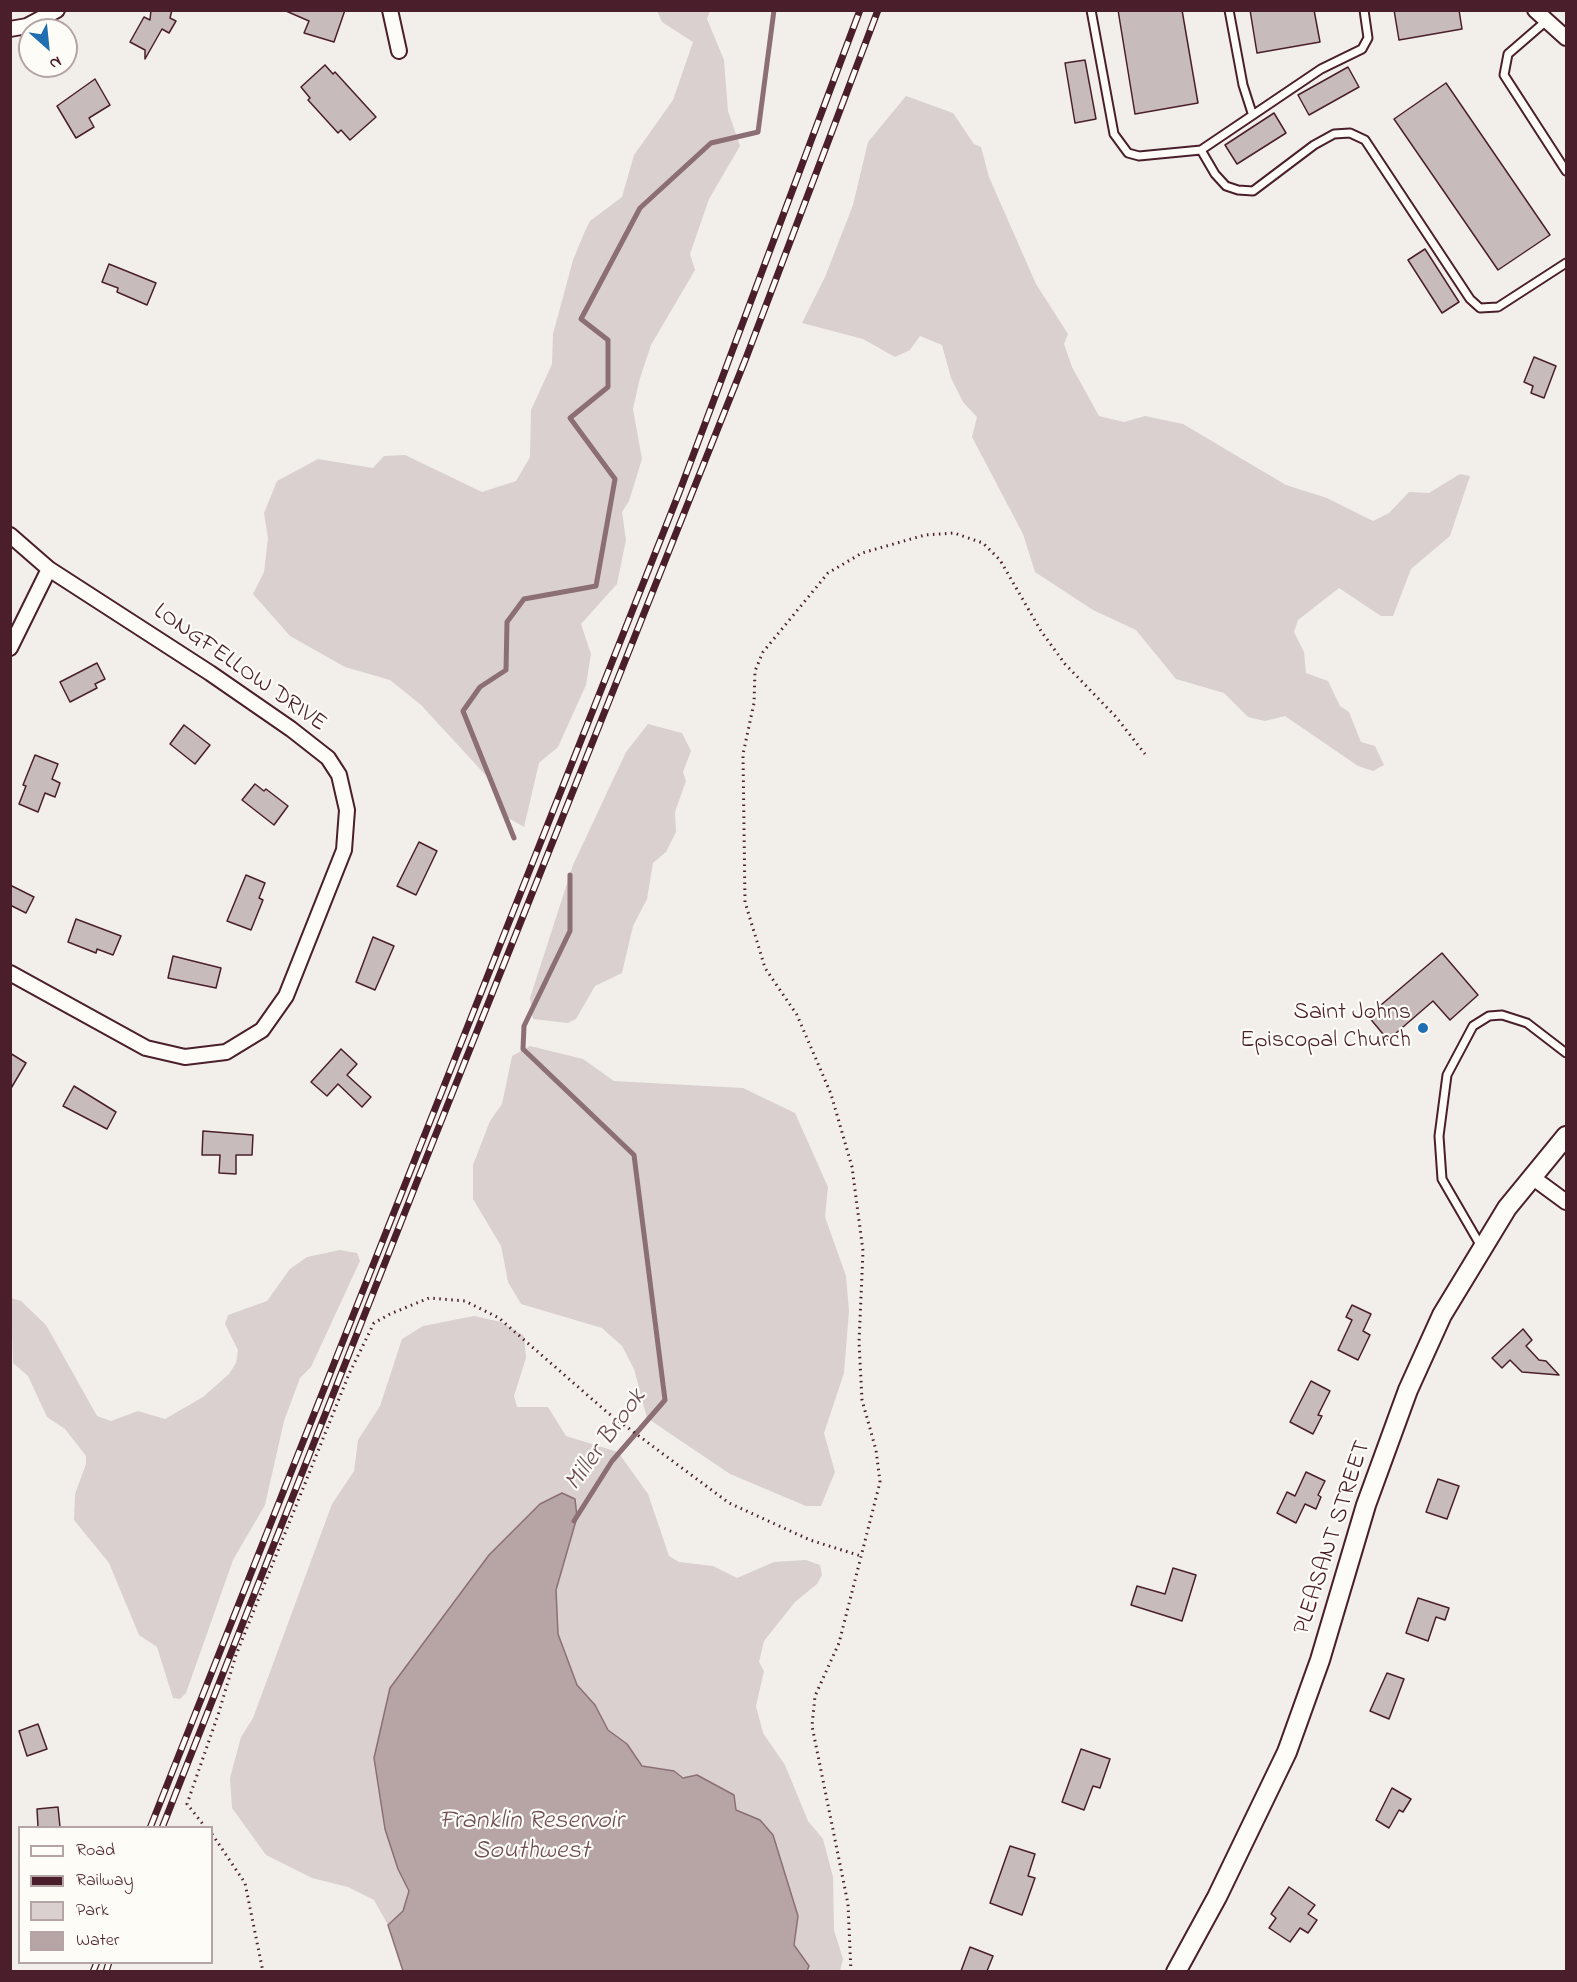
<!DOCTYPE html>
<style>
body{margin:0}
#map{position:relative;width:1577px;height:1982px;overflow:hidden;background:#f2efeb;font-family:"Indie Flower",sans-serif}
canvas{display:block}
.frame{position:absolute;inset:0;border:12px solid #4a1f2b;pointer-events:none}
.legend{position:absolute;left:18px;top:1826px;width:195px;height:138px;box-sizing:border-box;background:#fdfcf7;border:2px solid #b5a4a5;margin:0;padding:8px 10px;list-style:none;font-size:18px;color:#4a1f2b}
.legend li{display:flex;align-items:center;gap:12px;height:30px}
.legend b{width:30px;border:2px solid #b5a4a5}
.north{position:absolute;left:18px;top:18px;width:60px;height:60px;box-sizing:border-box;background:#fdfcf7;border:2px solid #b5a4a5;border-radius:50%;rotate:153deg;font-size:16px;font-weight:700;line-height:24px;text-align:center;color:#4a1f2b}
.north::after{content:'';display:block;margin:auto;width:21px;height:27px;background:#1f6fb2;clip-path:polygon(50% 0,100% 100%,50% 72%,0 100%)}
</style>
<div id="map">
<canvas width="1577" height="1982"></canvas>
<div class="frame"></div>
<ul class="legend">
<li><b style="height:8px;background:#fdfcf7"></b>Road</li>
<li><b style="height:8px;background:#4a1f2b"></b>Railway</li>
<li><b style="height:16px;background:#d9d0cf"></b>Park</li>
<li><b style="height:16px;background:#b7a5a6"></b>Water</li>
</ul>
<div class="north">N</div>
</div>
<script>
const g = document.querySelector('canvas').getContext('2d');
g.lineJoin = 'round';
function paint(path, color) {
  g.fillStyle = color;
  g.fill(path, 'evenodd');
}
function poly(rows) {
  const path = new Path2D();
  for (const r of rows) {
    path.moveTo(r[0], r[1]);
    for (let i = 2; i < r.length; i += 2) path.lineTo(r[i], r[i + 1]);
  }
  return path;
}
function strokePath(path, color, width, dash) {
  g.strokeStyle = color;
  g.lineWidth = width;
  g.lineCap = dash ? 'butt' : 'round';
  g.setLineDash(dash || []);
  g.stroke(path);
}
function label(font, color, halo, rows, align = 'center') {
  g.font = font + ' "Indie Flower",sans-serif';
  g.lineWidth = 4.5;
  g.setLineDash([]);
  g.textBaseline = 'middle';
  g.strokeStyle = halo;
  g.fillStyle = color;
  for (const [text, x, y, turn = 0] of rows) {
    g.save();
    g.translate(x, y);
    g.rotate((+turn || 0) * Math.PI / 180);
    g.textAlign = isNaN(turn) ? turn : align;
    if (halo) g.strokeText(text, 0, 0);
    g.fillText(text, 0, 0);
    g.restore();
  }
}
paint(poly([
 [657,11,710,11,707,19,724,60,728,111,740,146,709,199,690,254,695,270,651,345,640,378,633,409,642,459,629,501,622,512,626,540,617,584,581,624,591,654,586,685,558,747,539,763,524,827,503,815,491,781,421,705,390,680,345,667,290,636,253,594,264,572,268,538,264,513,277,481,318,459,373,468,384,456,405,455,482,492,516,481,530,457,531,410,552,364,553,334,573,260,585,231,590,221,622,197,634,155,673,100,693,42,662,22],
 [906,96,953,113,974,144,981,147,989,177,1036,284,1068,334,1064,344,1072,367,1099,416,1124,422,1145,416,1183,424,1286,485,1327,498,1373,521,1389,513,1409,492,1429,493,1460,474,1470,476,1450,536,1411,569,1393,616,1381,616,1339,588,1298,620,1294,632,1304,652,1306,673,1328,681,1340,706,1349,712,1361,742,1375,746,1384,765,1373,771,1358,766,1285,716,1265,721,1248,717,1224,693,1176,679,1136,630,1093,610,1035,572,1023,534,972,437,977,417,963,402,951,378,942,345,920,336,910,350,895,357,863,339,802,323,825,277,853,205,868,142],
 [648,724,682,733,691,751,683,772,686,781,675,812,676,832,666,852,653,863,647,899,633,926,622,973,595,986,576,1019,568,1023,533,1019,530,998,573,865,626,752],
 [530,1046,583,1059,614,1081,743,1088,795,1113,828,1187,825,1217,846,1276,849,1311,844,1373,824,1433,835,1472,821,1506,806,1506,730,1474,647,1418,634,1369,622,1346,602,1328,521,1304,508,1282,501,1246,473,1199,473,1165,490,1121,502,1104,512,1056],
 [340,1250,357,1253,360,1261,311,1367,300,1378,284,1421,265,1505,233,1560,186,1693,180,1699,173,1698,157,1647,139,1635,109,1563,74,1520,75,1494,86,1464,86,1456,65,1429,47,1417,28,1376,13,1363,11,1298,21,1301,46,1325,97,1416,111,1421,138,1411,165,1419,203,1397,229,1374,236,1363,238,1350,225,1324,228,1315,267,1301,290,1269,307,1257],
 [474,1316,501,1322,524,1336,526,1358,514,1396,517,1407,548,1407,566,1436,618,1452,648,1494,669,1556,679,1562,713,1566,737,1578,774,1562,806,1560,820,1565,822,1575,817,1584,795,1602,764,1641,759,1662,764,1671,756,1706,763,1733,785,1765,808,1821,823,1839,833,1877,834,1930,843,1959,840,1971,807,1971,809,1966,794,1945,798,1916,773,1835,760,1820,736,1810,674,1771,643,1766,627,1744,608,1730,595,1705,577,1685,558,1634,556,1590,577,1517,398,1869,409,1891,403,1911,388,1925,374,1900,348,1887,312,1878,266,1855,232,1808,230,1778,241,1737,253,1718,332,1504,354,1471,358,1440,380,1406,402,1339,423,1326]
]), '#d9d0cf');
const water = poly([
 [562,1493,575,1499,577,1517,556,1590,558,1634,577,1685,595,1705,608,1730,627,1744,642,1766,674,1771,683,1778,697,1775,734,1795,736,1810,760,1820,773,1835,798,1916,794,1945,809,1966,807,1971,403,1971,388,1925,403,1911,409,1891,398,1869,385,1829,374,1758,390,1688,489,1555,540,1504,562,1493]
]);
paint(water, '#b7a5a6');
strokePath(water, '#8b6f75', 1.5);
strokePath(poly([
 [514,838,463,711,480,687,506,670,507,622,524,599,596,586,615,479,570,418,608,387,608,340,581,319,640,208,711,143,758,132,774,10],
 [570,875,570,931,524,1026,523,1049,634,1155,665,1400,612,1461,574,1521]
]), '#8b6f75', 5);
const building = poly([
 [151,10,172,10,170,18,176,21,169,33,162,29,145,59,145,50,130,42,144,17,150,20,151,10],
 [345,10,334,42,304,33,309,21,286,11,345,10],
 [1118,10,1182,10,1198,103,1135,114,1118,10],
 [1250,10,1314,10,1320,42,1257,53,1250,10],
 [1394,10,1459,10,1462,29,1399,40,1394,10],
 [1085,60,1096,119,1075,123,1065,63,1085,60],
 [325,65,333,74,335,72,376,117,350,140,341,130,338,133,308,100,310,98,301,87,325,65],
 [1348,67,1359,87,1309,115,1298,95,1348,67],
 [95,79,110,105,89,118,94,127,76,138,57,106,95,79],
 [1446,83,1550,235,1498,270,1394,119,1446,83],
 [1274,113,1286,133,1237,164,1225,145,1274,113],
 [1425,249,1459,302,1442,313,1408,260,1425,249],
 [109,264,156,283,147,305,117,292,118,288,102,282,109,264],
 [1534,357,1556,366,1544,398,1531,393,1533,386,1524,382,1534,357],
 [97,663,105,679,95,684,97,688,70,702,60,682,97,663],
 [184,725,210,745,195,764,170,744,184,725],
 [35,755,58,764,52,779,60,783,55,797,45,793,38,812,19,804,26,786,23,785,35,755],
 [255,784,264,791,266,789,288,806,274,825,242,800,255,784],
 [419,842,437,851,416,895,397,886,419,842],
 [246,875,265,883,259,898,263,900,251,930,227,921,246,875],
 [10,885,34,897,26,913,10,905,10,885],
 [76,919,121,936,113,955,97,949,96,953,68,942,76,919],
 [373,937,394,946,375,990,356,982,373,937],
 [1442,953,1478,995,1450,1020,1433,1001,1388,1040,1368,1016,1442,953],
 [173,956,221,968,216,988,168,978,173,956],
 [341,1049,357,1064,347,1075,371,1097,362,1107,338,1084,327,1096,311,1082,341,1049],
 [10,1053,26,1063,10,1090,10,1053],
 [74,1086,116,1112,107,1129,63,1106,74,1086],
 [203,1131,253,1135,252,1155,236,1155,236,1174,219,1173,220,1155,202,1155,203,1131],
 [1352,1305,1371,1314,1363,1331,1370,1335,1358,1360,1338,1350,1352,1320,1346,1317,1352,1305],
 [1523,1329,1532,1340,1526,1346,1539,1360,1546,1361,1559,1375,1522,1372,1510,1360,1502,1368,1492,1358,1523,1329],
 [1311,1381,1330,1391,1318,1415,1322,1416,1313,1434,1290,1422,1311,1381],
 [1306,1472,1325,1481,1318,1495,1321,1497,1316,1509,1305,1504,1296,1523,1277,1513,1287,1492,1295,1496,1306,1472],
 [1438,1479,1459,1486,1447,1519,1426,1512,1438,1479],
 [1173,1568,1196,1575,1182,1621,1131,1605,1137,1586,1165,1594,1173,1568],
 [1418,1598,1449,1608,1445,1620,1436,1617,1428,1641,1406,1633,1418,1598],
 [1387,1673,1404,1679,1389,1719,1370,1711,1387,1673],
 [38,1724,47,1749,27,1756,19,1731,38,1724],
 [1081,1749,1110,1759,1100,1788,1093,1786,1084,1810,1062,1802,1081,1749],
 [1392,1788,1411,1799,1403,1812,1399,1810,1389,1828,1376,1820,1392,1788],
 [58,1807,60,1827,38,1827,37,1809,58,1807],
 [1010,1846,1035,1854,1028,1876,1035,1878,1022,1915,990,1903,1010,1846],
 [1289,1887,1315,1905,1308,1914,1317,1920,1308,1933,1300,1928,1290,1942,1269,1928,1276,1918,1271,1914,1289,1887],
 [970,1947,993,1956,987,1971,961,1971,970,1947]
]);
paint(building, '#c8bbbb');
strokePath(building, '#4a1f2b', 1.5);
const service = poly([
 [1091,10,1114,134,1128,153,1139,156,1201,150,1321,69,1362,49,1368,38,1364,10],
 [1229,10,1243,85,1252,113],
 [1545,22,1508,54,1504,75,1566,171],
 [1201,150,1215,174,1226,186,1238,190,1253,191,1314,145,1334,134,1350,133,1365,140,1470,299,1480,308,1498,307,1566,263],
 [1482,1248,1442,1179,1439,1136,1447,1075,1473,1026,1489,1016,1502,1015,1527,1023,1566,1053]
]);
const minor = poly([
 [390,10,399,51],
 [1535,10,1566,38],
 [10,29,27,26,57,10],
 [10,535,49,569,210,673,291,729,328,758,339,775,347,810,344,850,286,996,262,1030,226,1052,185,1057,146,1048,10,973],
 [10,648,49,569],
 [1532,1177,1566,1202]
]);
const tertiary = poly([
 [1176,1972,1217,1897,1287,1752,1320,1660,1366,1505,1408,1390,1442,1315,1507,1208,1566,1136]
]);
strokePath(service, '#4a1f2b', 11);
strokePath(minor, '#4a1f2b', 18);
strokePath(tertiary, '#4a1f2b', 22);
strokePath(poly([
 [206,1828,187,1804,219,1712,236,1655,349,1374,374,1323,390,1314,429,1298,465,1301,499,1318,608,1413,729,1503,810,1540,861,1556],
 [212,1834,245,1883,263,1972],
 [851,1972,848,1904,812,1726,815,1696,839,1643,880,1482,876,1450,862,1400,859,1342,863,1251,852,1167,831,1094,797,1015,765,968,745,902,743,754,754,703,755,671,763,652,828,573,862,553,925,535,954,533,983,543,1000,560,1041,631,1065,664,1116,717,1145,754]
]), '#4a1f2b', 3, [1.5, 4.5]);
strokePath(service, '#fdfcf7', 7);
strokePath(minor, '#fdfcf7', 14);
strokePath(tertiary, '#fdfcf7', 18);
const rail = poly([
 [150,1828,679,493,860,10],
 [162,1828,418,1179,746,358,878,10],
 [93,1972,97,1962],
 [106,1972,109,1962]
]);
strokePath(rail, '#4a1f2b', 7);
strokePath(rail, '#fdfcf7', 4.5, [14]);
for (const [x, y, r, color] of [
 [1423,1028,6,"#1f6fb2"]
]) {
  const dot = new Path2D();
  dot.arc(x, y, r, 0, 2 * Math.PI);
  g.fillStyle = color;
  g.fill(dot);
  strokePath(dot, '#fdfcf7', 2);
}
label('24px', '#4a1f2b', '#fdfcf7', [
 ["LONGFELLOW DRIVE",239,669,35],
 ["PLEASANT STREET",1334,1538,-72]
]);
label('24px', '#4a1f2b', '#fdfcf7', [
 ["Saint Johns",1411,1014],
 ["Episcopal Church",1411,1042]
], 'right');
label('italic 26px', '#704e56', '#fdfcf7', [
 ["Miller Brook",607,1441,-54],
 ["Franklin Reservoir",531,1823],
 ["Southwest",531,1853]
]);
</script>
